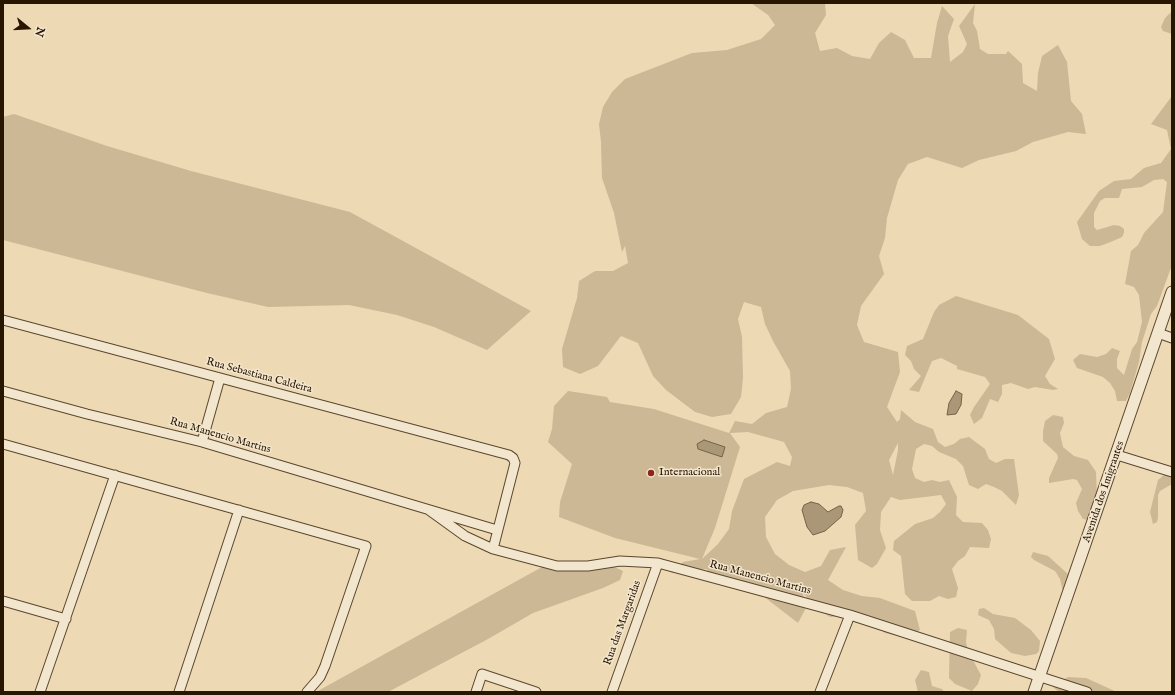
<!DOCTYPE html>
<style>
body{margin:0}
#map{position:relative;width:1175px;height:695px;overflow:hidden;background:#edd9b4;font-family:"IM FELL English",serif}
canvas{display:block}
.frame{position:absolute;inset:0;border:4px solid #291600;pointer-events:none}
.north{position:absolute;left:8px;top:8px;width:40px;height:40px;-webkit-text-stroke:3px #f3e6ce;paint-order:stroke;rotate:108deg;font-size:11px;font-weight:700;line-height:16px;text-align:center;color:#291600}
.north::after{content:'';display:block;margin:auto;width:14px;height:18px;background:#291600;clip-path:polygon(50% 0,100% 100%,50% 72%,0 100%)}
</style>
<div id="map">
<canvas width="1175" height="695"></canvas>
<div class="frame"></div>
<div class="north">N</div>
</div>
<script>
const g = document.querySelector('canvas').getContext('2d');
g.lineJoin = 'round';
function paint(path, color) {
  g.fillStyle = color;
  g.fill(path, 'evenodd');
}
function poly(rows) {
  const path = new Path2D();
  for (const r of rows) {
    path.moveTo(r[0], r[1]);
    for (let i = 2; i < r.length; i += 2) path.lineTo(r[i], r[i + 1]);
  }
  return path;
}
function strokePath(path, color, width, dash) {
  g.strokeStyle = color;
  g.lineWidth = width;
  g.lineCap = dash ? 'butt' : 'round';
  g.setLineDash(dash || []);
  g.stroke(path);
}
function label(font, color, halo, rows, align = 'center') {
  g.font = font + ' "IM FELL English",serif';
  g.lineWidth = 3;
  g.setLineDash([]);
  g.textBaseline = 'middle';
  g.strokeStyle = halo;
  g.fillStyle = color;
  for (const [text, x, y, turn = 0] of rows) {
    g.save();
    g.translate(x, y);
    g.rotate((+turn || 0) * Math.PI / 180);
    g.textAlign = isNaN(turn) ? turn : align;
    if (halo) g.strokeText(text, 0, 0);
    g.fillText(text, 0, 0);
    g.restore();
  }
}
paint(poly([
 [751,3,825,3,826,15,815,33,820,51,837,48,852,56,870,59,879,43,891,32,905,40,914,58,931,58,937,23,942,6,954,19,948,36,950,62,963,52,967,44,959,26,975,4,973,23,977,31,980,49,988,54,1006,54,1008,51,1022,64,1023,83,1037,91,1038,73,1042,56,1058,45,1067,62,1071,101,1082,114,1086,134,1068,132,1033,142,1016,151,979,160,962,168,927,157,908,164,898,180,887,218,885,238,879,256,884,274,861,306,857,325,864,342,898,352,900,372,887,407,897,422,900,419,901,410,915,422,933,429,938,442,945,447,954,444,960,439,969,437,985,449,989,459,996,463,1005,459,1014,459,1019,495,1016,505,1002,491,994,487,986,484,978,489,969,485,963,466,956,459,939,452,932,446,924,444,916,449,912,469,915,478,924,482,932,480,940,482,949,480,957,497,956,515,963,522,982,523,988,530,991,539,989,548,970,547,965,556,958,561,952,569,958,588,956,597,948,599,939,596,930,601,912,601,905,594,901,556,893,550,894,541,915,524,933,518,940,512,946,504,941,495,900,500,891,497,881,512,880,530,886,548,877,564,872,568,858,560,855,525,866,511,863,493,847,487,829,485,793,491,777,500,765,517,766,537,775,554,789,565,805,572,821,566,830,550,846,547,828,580,843,590,862,596,880,598,915,611,920,630,903,637,885,633,869,622,849,616,830,617,815,608,802,591,807,606,798,623,754,589,719,581,706,569,671,573,683,562,700,559,615,538,559,517,560,502,572,464,548,442,552,429,554,406,568,391,607,397,610,402,654,409,729,433,735,421,752,424,766,413,787,407,791,389,790,371,773,341,765,324,761,307,744,302,738,319,742,337,743,378,741,397,731,414,712,417,695,412,666,390,653,376,638,343,621,336,598,366,580,374,563,367,562,349,577,298,579,281,595,271,613,271,628,263,625,246,622,252,614,213,602,178,601,142,599,124,603,107,612,92,625,79,692,53,727,50,761,39,775,25,768,15],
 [748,432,784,442,792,457,790,466,777,462,744,479,732,511,729,529,718,544,702,559,715,528,740,447,730,433],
 [898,443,898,450,893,475,889,460],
 [1172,11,1172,34,1163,31,1161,27,1165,18],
 [1172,96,1172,265,1157,306,1151,314,1142,342,1139,362,1130,393,1126,401,1117,401,1115,391,1110,383,1103,377,1077,368,1073,360,1080,354,1097,357,1106,354,1112,348,1120,351,1117,359,1117,368,1124,375,1132,349,1137,342,1142,322,1139,295,1134,287,1125,284,1131,251,1138,245,1144,233,1163,212,1167,182,1163,179,1154,180,1142,187,1122,189,1119,198,1105,198,1100,201,1094,213,1094,227,1097,230,1114,225,1120,226,1124,229,1124,233,1122,237,1113,241,1100,246,1090,246,1082,239,1077,222,1099,191,1114,181,1131,179,1144,168,1161,163,1171,149,1167,130,1151,124],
 [14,114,107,146,191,171,350,212,531,311,487,350,434,327,397,315,349,305,268,307,207,293,3,240,3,117],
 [956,296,1018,315,1049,339,1055,359,1045,376,1050,384,1058,389,1053,390,1035,387,1028,389,1011,383,1002,385,1002,394,998,402,990,399,982,418,974,424,970,415,974,407,990,384,985,377,957,369,957,366,941,358,932,361,919,392,909,390,921,376,914,369,911,361,905,355,907,346,923,339,934,312,939,305],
 [1053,415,1063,417,1064,423,1060,433,1063,447,1074,456,1088,460,1096,472,1097,497,1088,520,1083,519,1078,511,1076,503,1082,489,1077,480,1073,479,1049,483,1049,478,1058,458,1057,454,1043,441,1043,431,1045,421],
 [1172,473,1172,484,1160,491,1158,495,1158,518,1157,522,1153,524,1150,512,1158,480,1165,474],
 [1033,552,1048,556,1069,575,1063,592,1060,579,1055,571,1034,560,1031,557],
 [612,566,623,571,620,580,603,588,533,613,488,639,388,692,316,692,542,567,559,569],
 [984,608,993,614,1015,618,1031,630,1040,641,1039,651,1036,654,1025,656,1011,653,995,639,994,629,989,620,978,615,979,609],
 [958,628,967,630,966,642,968,651,981,675,978,684,972,691,955,684,949,678,950,632],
 [921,670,929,672,932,686,942,689,944,692,918,692,915,680],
 [1068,677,1086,678,1117,692,1059,692,1053,687]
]), '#ccb895');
const water = poly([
 [956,391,962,394,961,405,956,414,947,415,949,403,956,391],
 [704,440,725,447,722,457,698,449,697,444,704,440],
 [811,502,819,504,828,512,839,506,841,506,843,510,841,517,825,531,813,535,807,527,802,510,804,505,811,502]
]);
paint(water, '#aa9777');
strokePath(water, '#766347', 1);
const minor = poly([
 [3,320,509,455,513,458,515,463,493,549],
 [1158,333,1172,338],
 [3,391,87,414,202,442,497,530],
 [202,442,220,378],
 [3,444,366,546,325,666,320,677,307,692],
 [1117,455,1172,472],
 [429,510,465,536,493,549,557,566,588,566,620,561,658,563,850,615,1087,692],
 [3,601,66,619],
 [40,692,115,475],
 [179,692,239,510],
 [476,692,482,674,536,692],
 [612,692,658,563],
 [820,692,850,615]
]);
const tertiary = poly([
 [1034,692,1172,292]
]);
strokePath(minor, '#5a472d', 11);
strokePath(tertiary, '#5a472d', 13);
strokePath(minor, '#f3e6ce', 9);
strokePath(tertiary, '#f3e6ce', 11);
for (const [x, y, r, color] of [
 [651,473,4,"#8f2418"]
]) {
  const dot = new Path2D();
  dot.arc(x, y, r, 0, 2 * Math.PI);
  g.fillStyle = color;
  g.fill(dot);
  strokePath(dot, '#f3e6ce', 1.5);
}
label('11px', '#291600', '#f3e6ce', [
 ["Rua Sebastiana Caldeira",259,376,15],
 ["Rua Manencio Martins",220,436,16],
 ["Avenida dos Imigrantes",1104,492,-71],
 ["Rua Manencio Martins",760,578,15],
 ["Rua das Margaridas",623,623,-70]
]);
label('11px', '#291600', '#f3e6ce', [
 ["Internacional",659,473]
], 'left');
</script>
